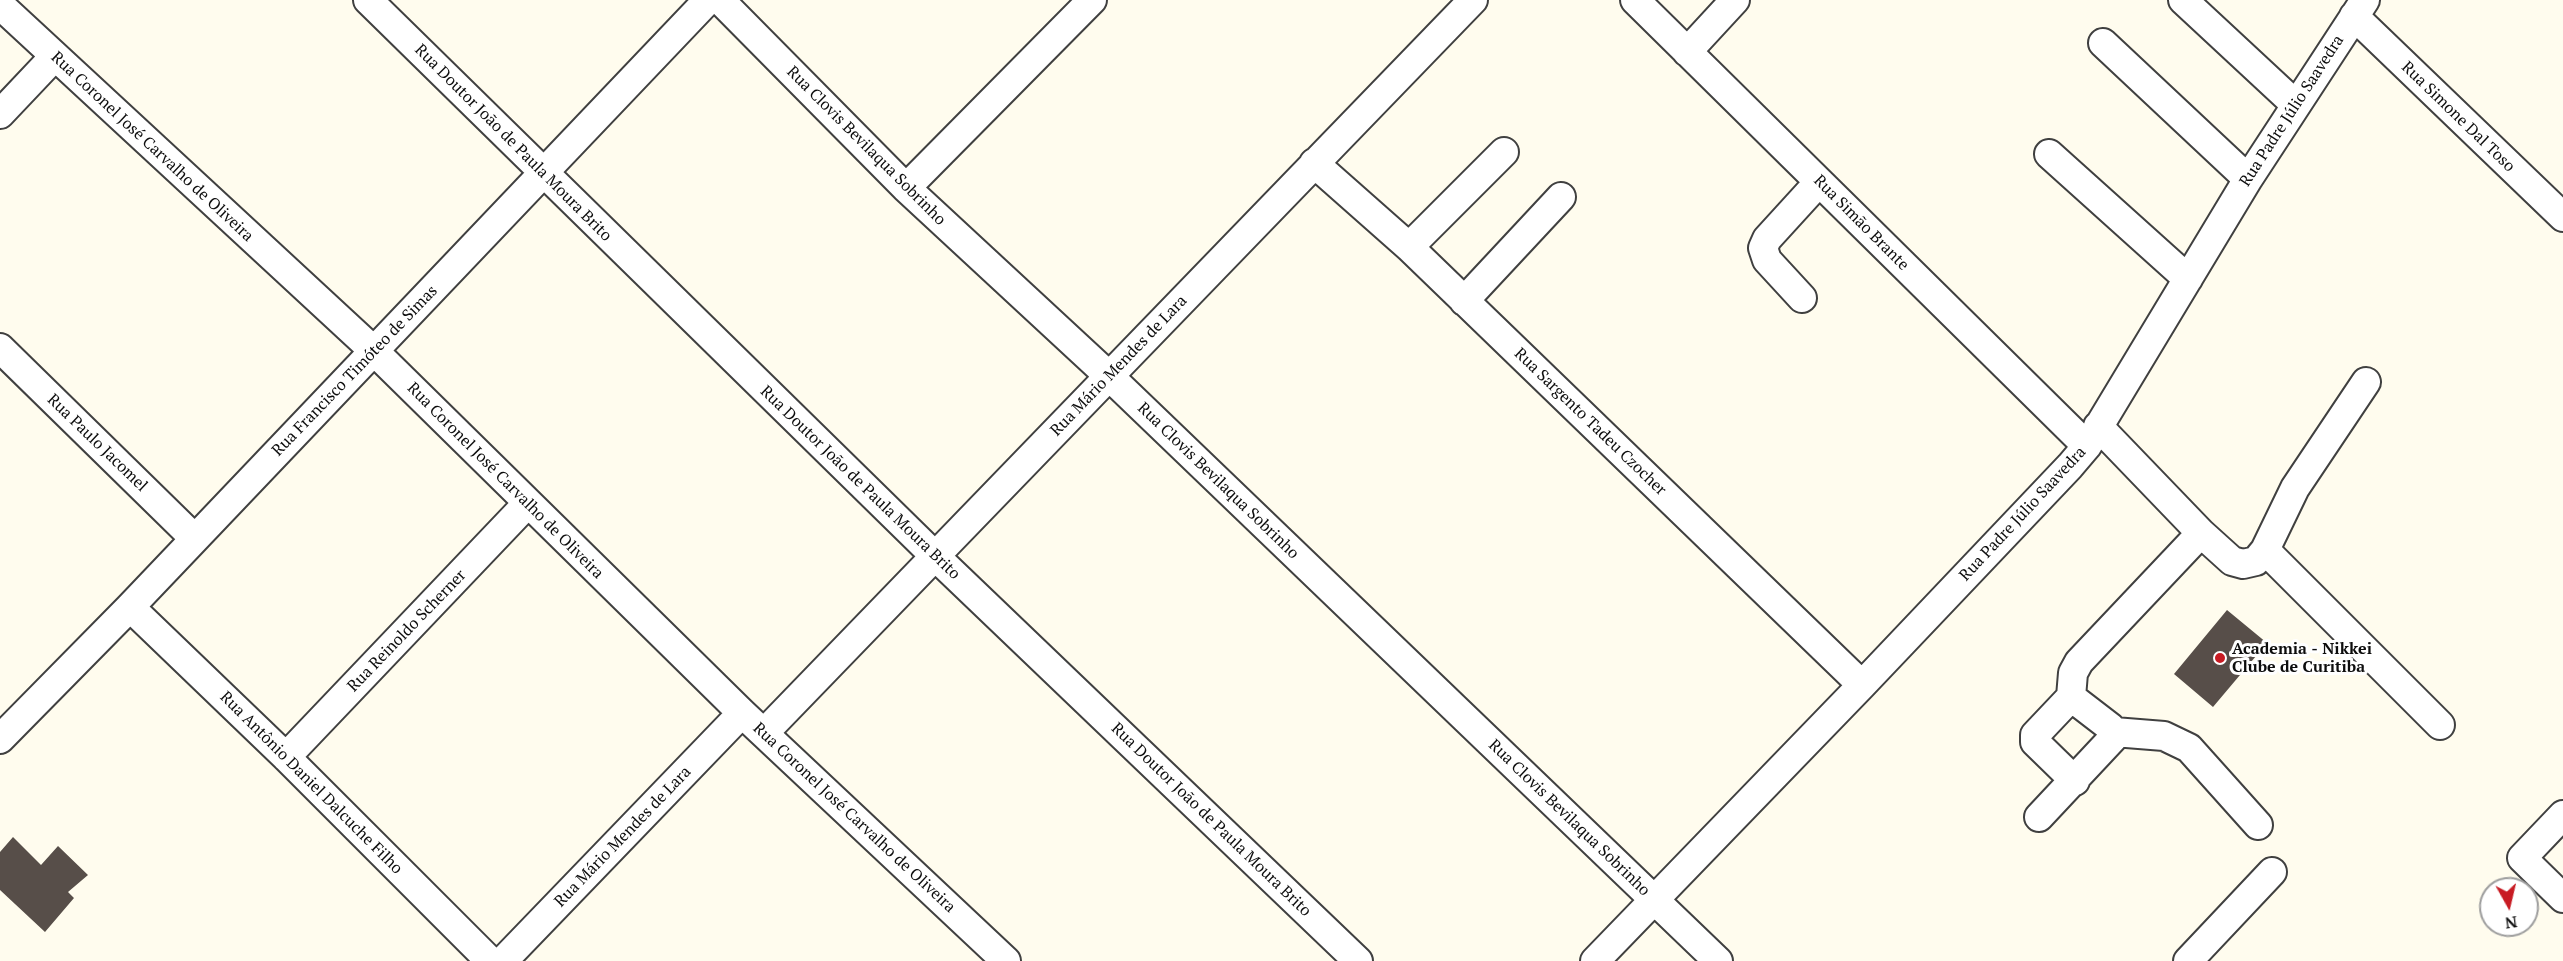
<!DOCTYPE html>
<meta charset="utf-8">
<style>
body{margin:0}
#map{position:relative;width:2563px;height:961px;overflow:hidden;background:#fffcee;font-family:"PT Serif",serif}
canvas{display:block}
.north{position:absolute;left:2479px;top:877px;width:60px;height:60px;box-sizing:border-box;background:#fff;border:2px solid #9e9e9e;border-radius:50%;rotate:172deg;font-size:16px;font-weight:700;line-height:24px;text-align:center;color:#0d0d0d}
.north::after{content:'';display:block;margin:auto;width:21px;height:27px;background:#c81b23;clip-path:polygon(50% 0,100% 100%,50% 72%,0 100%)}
</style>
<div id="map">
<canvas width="2563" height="961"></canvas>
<div class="north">N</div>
</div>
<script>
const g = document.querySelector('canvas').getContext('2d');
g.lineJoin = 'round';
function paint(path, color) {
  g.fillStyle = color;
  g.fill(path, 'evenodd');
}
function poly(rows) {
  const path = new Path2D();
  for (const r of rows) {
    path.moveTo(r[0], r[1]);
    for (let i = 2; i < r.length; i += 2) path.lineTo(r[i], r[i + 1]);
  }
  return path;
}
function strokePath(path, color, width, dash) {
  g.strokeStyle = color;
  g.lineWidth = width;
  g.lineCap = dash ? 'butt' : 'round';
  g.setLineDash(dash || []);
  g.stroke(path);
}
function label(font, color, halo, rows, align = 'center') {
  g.font = font + ' "PT Serif",serif';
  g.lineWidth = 6;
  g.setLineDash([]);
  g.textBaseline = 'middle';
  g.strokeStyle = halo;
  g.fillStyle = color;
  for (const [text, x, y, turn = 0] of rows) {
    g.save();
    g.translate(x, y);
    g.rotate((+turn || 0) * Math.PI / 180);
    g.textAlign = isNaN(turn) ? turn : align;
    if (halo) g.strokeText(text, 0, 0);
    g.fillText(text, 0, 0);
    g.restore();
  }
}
paint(poly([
 [2227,610,2267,643,2213,707,2174,674],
 [13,837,41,865,58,846,88,875,68,892,74,898,45,932,0,890,0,852]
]), '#574e49');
const minor = poly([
 [368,0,936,557,1358,961],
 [720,0,906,188,1109,376,1718,961],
 [1635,0,2087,446],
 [2183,0,2296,105],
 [0,5,374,351,742,713,1006,961],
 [2354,16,2563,217],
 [2103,43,2248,179],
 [1687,52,1735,0],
 [0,114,54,57],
 [2049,154,2188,279],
 [1314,163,1409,247,1862,685],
 [906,188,1092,0],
 [1409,247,1504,152],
 [1802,298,1767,260,1763,248,1767,239,1819,182],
 [1464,301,1561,197],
 [0,348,194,538],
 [2201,533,2232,561,2243,564,2256,561,2265,550,2295,488,2366,382],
 [2265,550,2440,725],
 [130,607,286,757,490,961],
 [2114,732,2164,736,2189,748,2258,825],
 [764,733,1473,0],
 [0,739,130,607,708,0],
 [286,757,527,504],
 [2075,781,2035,742,2035,735,2071,697,2073,673,2079,662,2201,533,2098,426],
 [2563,815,2522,858,2563,898],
 [2039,817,2113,738,2114,732,2110,727,2071,697],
 [503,961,742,713],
 [1595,961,1862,685,2070,466,2087,446,2248,179,2365,0],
 [2188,961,2272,872]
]);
strokePath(minor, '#404040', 32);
strokePath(minor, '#fff', 28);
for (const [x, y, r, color] of [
 [2220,658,6,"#c81b23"]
]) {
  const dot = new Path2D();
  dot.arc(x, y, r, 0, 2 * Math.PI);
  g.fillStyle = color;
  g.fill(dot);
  strokePath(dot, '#fff', 2);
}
label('16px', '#0d0d0d', '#fff', [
 ["Rua Padre Júlio Saavedra",2292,111,-57],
 ["Rua Simone Dal Toso",2458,117,44],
 ["Rua Doutor João de Paula Moura Brito",513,143,45],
 ["Rua Clovis Bevilaqua Sobrinho",866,146,45],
 ["Rua Coronel José Carvalho de Oliveira",152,147,43],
 ["Rua Simão Brante",1861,223,45],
 ["Rua Mário Mendes de Lara",1119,366,-46],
 ["Rua Francisco Timóteo de Simas",355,371,-46],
 ["Rua Sargento Tadeu Czocher",1590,422,44],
 ["Rua Paulo Jacomel",97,443,44],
 ["Rua Coronel José Carvalho de Oliveira",505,481,45],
 ["Rua Clovis Bevilaqua Sobrinho",1218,481,44],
 ["Rua Doutor João de Paula Moura Brito",860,483,44],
 ["Rua Padre Júlio Saavedra",2023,514,-47],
 ["Rua Reinoldo Scherner",407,631,-46],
 ["Rua Antônio Daniel Dalcuche Filho",311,783,45],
 ["Rua Coronel José Carvalho de Oliveira",854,818,43],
 ["Rua Clovis Bevilaqua Sobrinho",1569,818,44],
 ["Rua Doutor João de Paula Moura Brito",1211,820,44],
 ["Rua Mário Mendes de Lara",623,837,-46]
]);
label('bold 16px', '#0d0d0d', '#fff', [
 ["Academia - Nikkei",2232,649],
 ["Clube de Curitiba",2232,667]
], 'left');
</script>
